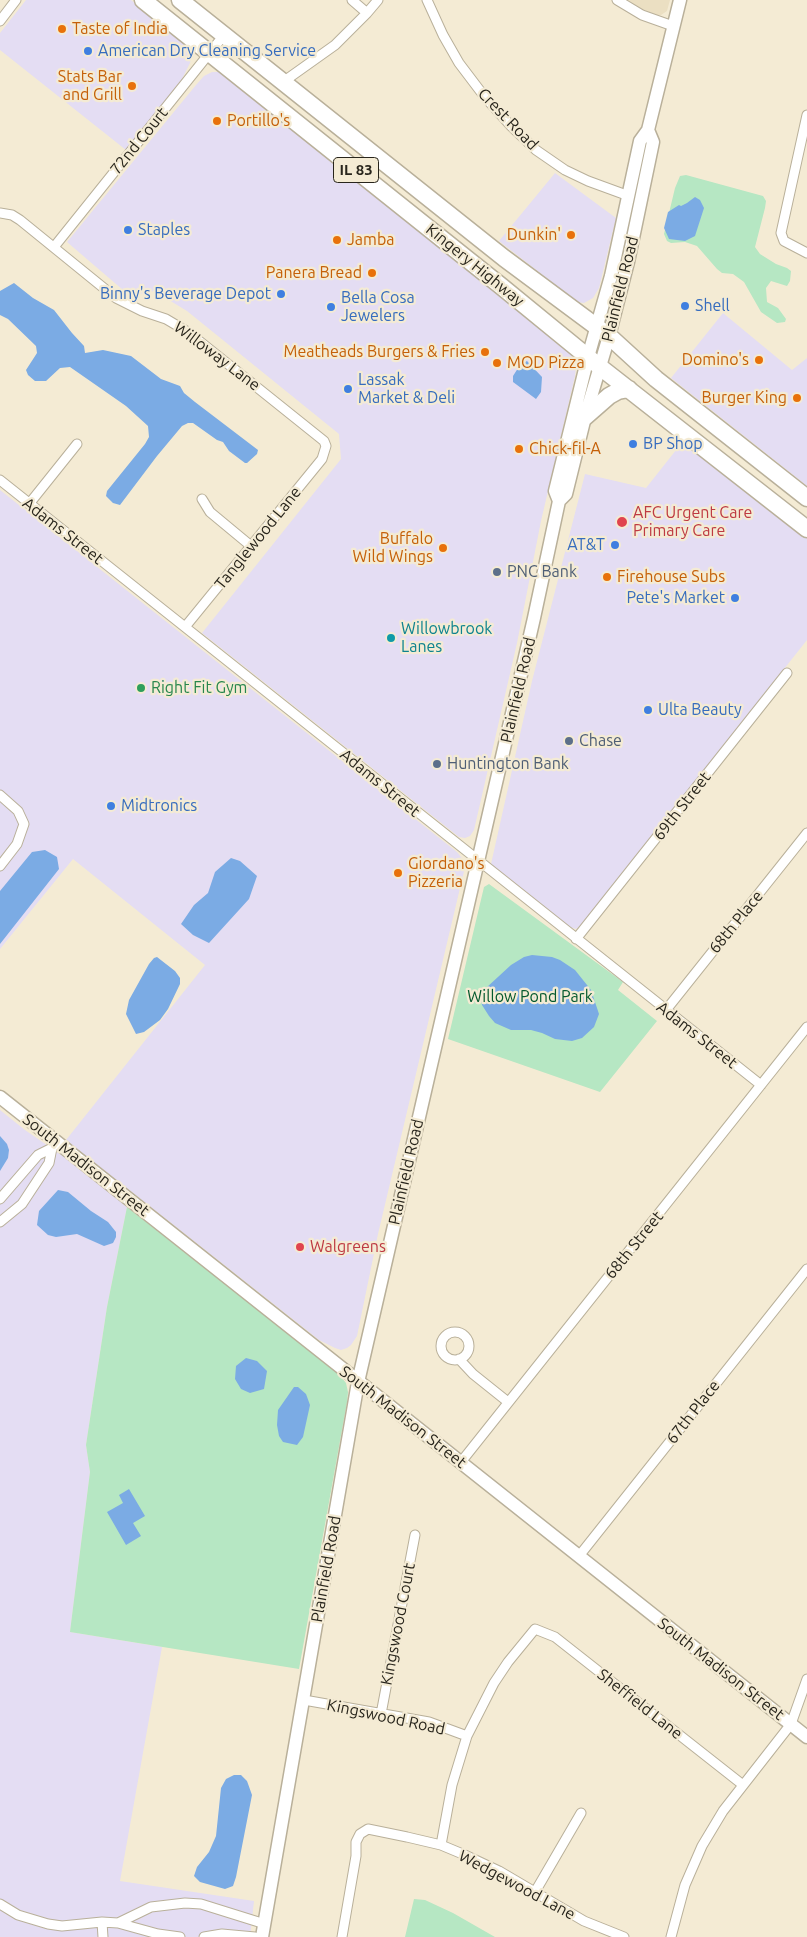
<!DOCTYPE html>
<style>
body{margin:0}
canvas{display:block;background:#f4ebd4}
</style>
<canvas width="807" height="1937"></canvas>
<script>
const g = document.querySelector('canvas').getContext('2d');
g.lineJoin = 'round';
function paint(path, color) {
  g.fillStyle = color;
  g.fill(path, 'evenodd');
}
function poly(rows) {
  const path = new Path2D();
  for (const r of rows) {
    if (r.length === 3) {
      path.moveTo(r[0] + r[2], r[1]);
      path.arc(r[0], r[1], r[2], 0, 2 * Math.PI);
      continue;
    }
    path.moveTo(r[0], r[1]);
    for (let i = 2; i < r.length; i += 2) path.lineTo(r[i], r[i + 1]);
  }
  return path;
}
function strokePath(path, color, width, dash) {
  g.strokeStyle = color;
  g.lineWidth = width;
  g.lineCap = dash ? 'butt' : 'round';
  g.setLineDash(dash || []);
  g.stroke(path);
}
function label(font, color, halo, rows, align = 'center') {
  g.font = font + ' Ubuntu,sans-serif';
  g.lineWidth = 4.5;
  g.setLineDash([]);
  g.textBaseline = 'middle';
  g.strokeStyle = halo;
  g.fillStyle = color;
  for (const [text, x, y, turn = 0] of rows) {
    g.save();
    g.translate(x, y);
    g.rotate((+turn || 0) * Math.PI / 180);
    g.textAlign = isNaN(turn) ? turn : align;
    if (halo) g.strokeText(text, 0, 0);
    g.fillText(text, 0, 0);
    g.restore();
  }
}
paint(poly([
 [26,0,131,0,190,48,192,53,190,63,181,81,126,150,0,50,0,33],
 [212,72,220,72,226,76,571,354,573,358,576,367,575,376,541,521,517,643,474,830,470,836,465,838,459,837,202,633,341,459,339,434,187,311,154,291,130,296,67,242,196,85,204,76],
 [555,173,616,218,599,288,593,298,584,303,577,302,499,241],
 [723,313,792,370,807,358,807,486,671,378],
 [684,440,807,537,807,640,581,925,576,929,570,927,491,864,532,681,585,474,646,488],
 [0,490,457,852,465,862,465,867,378,1234,357,1336,351,1345,347,1348,341,1350,335,1348,319,1340,66,1140,205,965,73,859,0,949],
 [0,1110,25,1130,76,1165,127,1207,107,1307,86,1445,90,1472,70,1632,162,1647,120,1881,254,1901,250,1937,0,1937]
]), '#e4ddf3');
paint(poly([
 [625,0,670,0,667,11,661,15,657,15,638,8]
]), '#ebdfc2');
paint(poly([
 [686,175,763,196,766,201,765,208,755,247,760,254,776,264,787,268,791,271,790,281,787,286,771,281,766,288,767,302,778,308,786,319,785,322,777,323,761,312,744,282,733,274,722,273,717,269,697,246,685,242,671,243,667,241,664,234,675,188,680,176],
 [489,884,623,982,618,990,657,1021,600,1092,448,1039,484,887],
 [127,1207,337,1372,346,1383,348,1392,347,1402,299,1669,70,1632,90,1472,86,1445,107,1307],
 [414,1899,425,1900,453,1913,495,1937,405,1937]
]), '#b6e7c3');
paint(poly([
 [695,197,700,200,704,208,695,236,685,241,669,239,664,228,668,212,679,205,681,206,687,203],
 [14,283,33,298,54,310,72,333,84,346,85,353,103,350,131,356,161,379,180,386,184,393,195,402,258,450,257,454,247,463,245,463,229,451,223,442,217,440,193,423,188,423,182,426,157,456,120,505,113,503,106,496,107,491,145,444,149,437,148,426,126,406,70,367,60,368,46,381,35,381,28,375,26,370,37,353,36,346,8,319,0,315,0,291],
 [527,361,542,377,541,392,536,399,513,382,513,376,520,365],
 [45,850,57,857,59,869,0,944,0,891,32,852],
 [231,858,240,861,257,876,249,899,209,943,193,935,181,924,194,905,208,893,215,872],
 [532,955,552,957,560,960,575,970,591,990,599,1014,594,1027,582,1038,572,1041,555,1039,542,1033,531,1030,511,1030,495,1023,489,1016,482,1005,481,996,486,988,511,965,524,957],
 [157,957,175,971,180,978,180,984,168,1009,160,1020,144,1032,136,1034,126,1014,129,1000,149,964,154,958],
 [0,1136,7,1144,9,1150,8,1158,0,1171],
 [58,1190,68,1192,91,1211,108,1222,116,1232,116,1237,113,1243,104,1246,77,1234,56,1237,48,1235,37,1225,39,1211],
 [246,1358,257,1361,267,1371,264,1389,250,1393,241,1389,235,1379,236,1366],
 [294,1387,298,1387,306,1394,310,1405,303,1437,297,1445,283,1442,279,1436,277,1425,278,1410],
 [129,1489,145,1516,133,1523,141,1536,126,1545,107,1512,123,1503,119,1495],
 [234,1775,241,1775,247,1781,252,1795,236,1877,233,1886,225,1889,200,1882,194,1876,197,1867,209,1852,216,1836,221,1788,226,1779]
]), '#7babe4');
const street = poly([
 [352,0,367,13],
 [427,0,443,35,459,63,484,96,511,126,536,150,565,170,588,181,629,196],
 [617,0,642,15,673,26],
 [0,21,16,0],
 [283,82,335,45,367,13,378,0],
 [807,115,781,233,784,241,807,253],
 [0,213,12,215,20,220,116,298,142,311,166,319,188,332,324,441,326,446,322,459,185,627],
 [54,247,224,35],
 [0,480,761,1085],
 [202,499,210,512,251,546],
 [29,504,77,444],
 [0,795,18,811,24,824,17,844,0,866],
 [576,939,787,673],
 [666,1010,807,833],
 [0,1199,38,1155,52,1148],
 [0,1222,22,1204,49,1163,52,1148],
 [455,1346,14],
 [459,1359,473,1374,508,1402],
 [461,1462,807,1027],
 [579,1556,807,1269],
 [304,1700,429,1722,467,1736],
 [381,1714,415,1535],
 [441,1845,452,1785,467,1736,494,1683,508,1662,535,1629,555,1637,743,1785],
 [535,1892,581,1813],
 [0,1904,18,1915,48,1924,62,1926,102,1922,118,1923,158,1934,180,1937],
 [102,1922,103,1937],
 [118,1923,151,1907,185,1903,201,1904,265,1924],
 [204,1937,222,1934,255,1937],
 [342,1937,356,1856,356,1842,360,1834,368,1829,407,1837,441,1845,465,1855,499,1871,584,1921,624,1937],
 [671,1937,685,1885,702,1846,723,1811,791,1724,807,1679]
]);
const secondary = poly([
 [559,501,566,494,585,417,609,336,628,262,653,142,648,130],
 [0,1097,807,1737],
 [262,1937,358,1382,534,618,559,501,555,491,588,357,611,276,640,141,648,130,680,0]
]);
const highway = poly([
 [143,0,501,286,600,367,807,529],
 [180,0,504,258,609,336,656,379,807,498],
 [585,417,609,396,618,391,629,389]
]);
strokePath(street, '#b9b09a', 11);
strokePath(secondary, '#b9b09a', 15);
strokePath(highway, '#b9b09a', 19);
strokePath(street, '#fff', 9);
strokePath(secondary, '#fff', 12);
strokePath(highway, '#fff', 16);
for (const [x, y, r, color] of [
 [62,29,5,"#e8710a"],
 [88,51,5,"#3f7fe0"],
 [132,86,5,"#e8710a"],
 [217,121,5,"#e8710a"],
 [128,230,5,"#3f7fe0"],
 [571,235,5,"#e8710a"],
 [337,240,5,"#e8710a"],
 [372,273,5,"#e8710a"],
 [281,294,5,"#3f7fe0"],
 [685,306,5,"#3f7fe0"],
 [331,307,5,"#3f7fe0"],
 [485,352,5,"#e8710a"],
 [759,360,5,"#e8710a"],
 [497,363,5,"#e8710a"],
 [348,389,5,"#3f7fe0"],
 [797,398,5,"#e8710a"],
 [633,444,5,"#3f7fe0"],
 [519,449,5,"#e8710a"],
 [622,522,6,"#e0444e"],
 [615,545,5,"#3f7fe0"],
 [443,548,5,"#e8710a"],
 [497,572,5,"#5c6f8a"],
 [607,577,5,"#e8710a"],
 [735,598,5,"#3f7fe0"],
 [391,638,5,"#0f9aa8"],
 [141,688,5,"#2e9e5b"],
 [648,710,5,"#3f7fe0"],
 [569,741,5,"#5c6f8a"],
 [437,764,5,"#5c6f8a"],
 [111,806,5,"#3f7fe0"],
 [398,873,5,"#e8710a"],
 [300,1247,5,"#e0444e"]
]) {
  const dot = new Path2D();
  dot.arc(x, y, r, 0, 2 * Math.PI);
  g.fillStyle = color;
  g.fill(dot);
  strokePath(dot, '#f4ebd4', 2);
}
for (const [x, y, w] of [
 [356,170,45]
]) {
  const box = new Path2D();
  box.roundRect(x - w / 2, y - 12.5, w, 25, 4);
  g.fillStyle = '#f4ebd4';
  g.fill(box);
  strokePath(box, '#28251c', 1);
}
label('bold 15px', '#28251c', null, [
 ["IL 83",356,170]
]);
label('16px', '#c56008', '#f4ebd4', [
 ["Taste of India",72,29],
 ["Stats Bar",122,77,"right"],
 ["and Grill",122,95,"right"],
 ["Portillo's",227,121],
 ["Dunkin'",561,235,"right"],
 ["Jamba",347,240],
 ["Panera Bread",362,273,"right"],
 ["Meatheads Burgers & Fries",475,352,"right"],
 ["Domino's",749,360,"right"],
 ["MOD Pizza",507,363],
 ["Burger King",787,398,"right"],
 ["Chick-fil-A",529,449],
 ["Buffalo",433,539,"right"],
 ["Wild Wings",433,557,"right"],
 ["Firehouse Subs",617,577],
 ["Giordano's",408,864],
 ["Pizzeria",408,882]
], 'left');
label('16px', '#366cbe', '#f4ebd4', [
 ["American Dry Cleaning Service",98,51],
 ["Staples",138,230],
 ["Binny's Beverage Depot",271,294,"right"],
 ["Bella Cosa",341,298],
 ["Jewelers",341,316],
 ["Shell",695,306],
 ["Lassak",358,380],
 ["Market & Deli",358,398],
 ["BP Shop",643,444],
 ["AT&T",605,545,"right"],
 ["Pete's Market",725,598,"right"],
 ["Ulta Beauty",658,710],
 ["Midtronics",121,806]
], 'left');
label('16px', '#28251c', '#f4ebd4', [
 ["Crest Road",508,119,46],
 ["72nd Court",139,141,-51],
 ["Kingery Highway",475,265,39],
 ["Plainfield Road",620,289,-76],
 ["Willoway Lane",217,356,37],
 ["Adams Street",63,531,38],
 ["Tanglewood Lane",258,538,-51],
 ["Plainfield Road",518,690,-77],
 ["Adams Street",380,783,39],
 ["69th Street",682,806,-52],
 ["68th Place",736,922,-51],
 ["Adams Street",697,1035,38],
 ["South Madison Street",86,1165,38],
 ["Plainfield Road",406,1172,-77],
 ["68th Street",634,1245,-51],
 ["67th Place",693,1412,-52],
 ["South Madison Street",403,1417,38],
 ["Plainfield Road",326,1569,-80],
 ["Kingswood Court",398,1624,-79],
 ["South Madison Street",721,1669,38],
 ["Sheffield Lane",640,1704,38],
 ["Kingswood Road",386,1717,12],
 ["Wedgewood Lane",517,1885,28]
]);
label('16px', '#be3a42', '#f4ebd4', [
 ["AFC Urgent Care",633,513],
 ["Primary Care",633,531],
 ["Walgreens",310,1247]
], 'left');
label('16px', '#4e5e75', '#f4ebd4', [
 ["PNC Bank",507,572],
 ["Chase",579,741],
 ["Huntington Bank",447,764]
], 'left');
label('16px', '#0d838f', '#f4ebd4', [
 ["Willowbrook",401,629],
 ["Lanes",401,647]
], 'left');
label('16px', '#27864d', '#f4ebd4', [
 ["Right Fit Gym",151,688]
], 'left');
label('16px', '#04592e', '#f4ebd4', [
 ["Willow Pond Park",530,997]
]);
</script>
